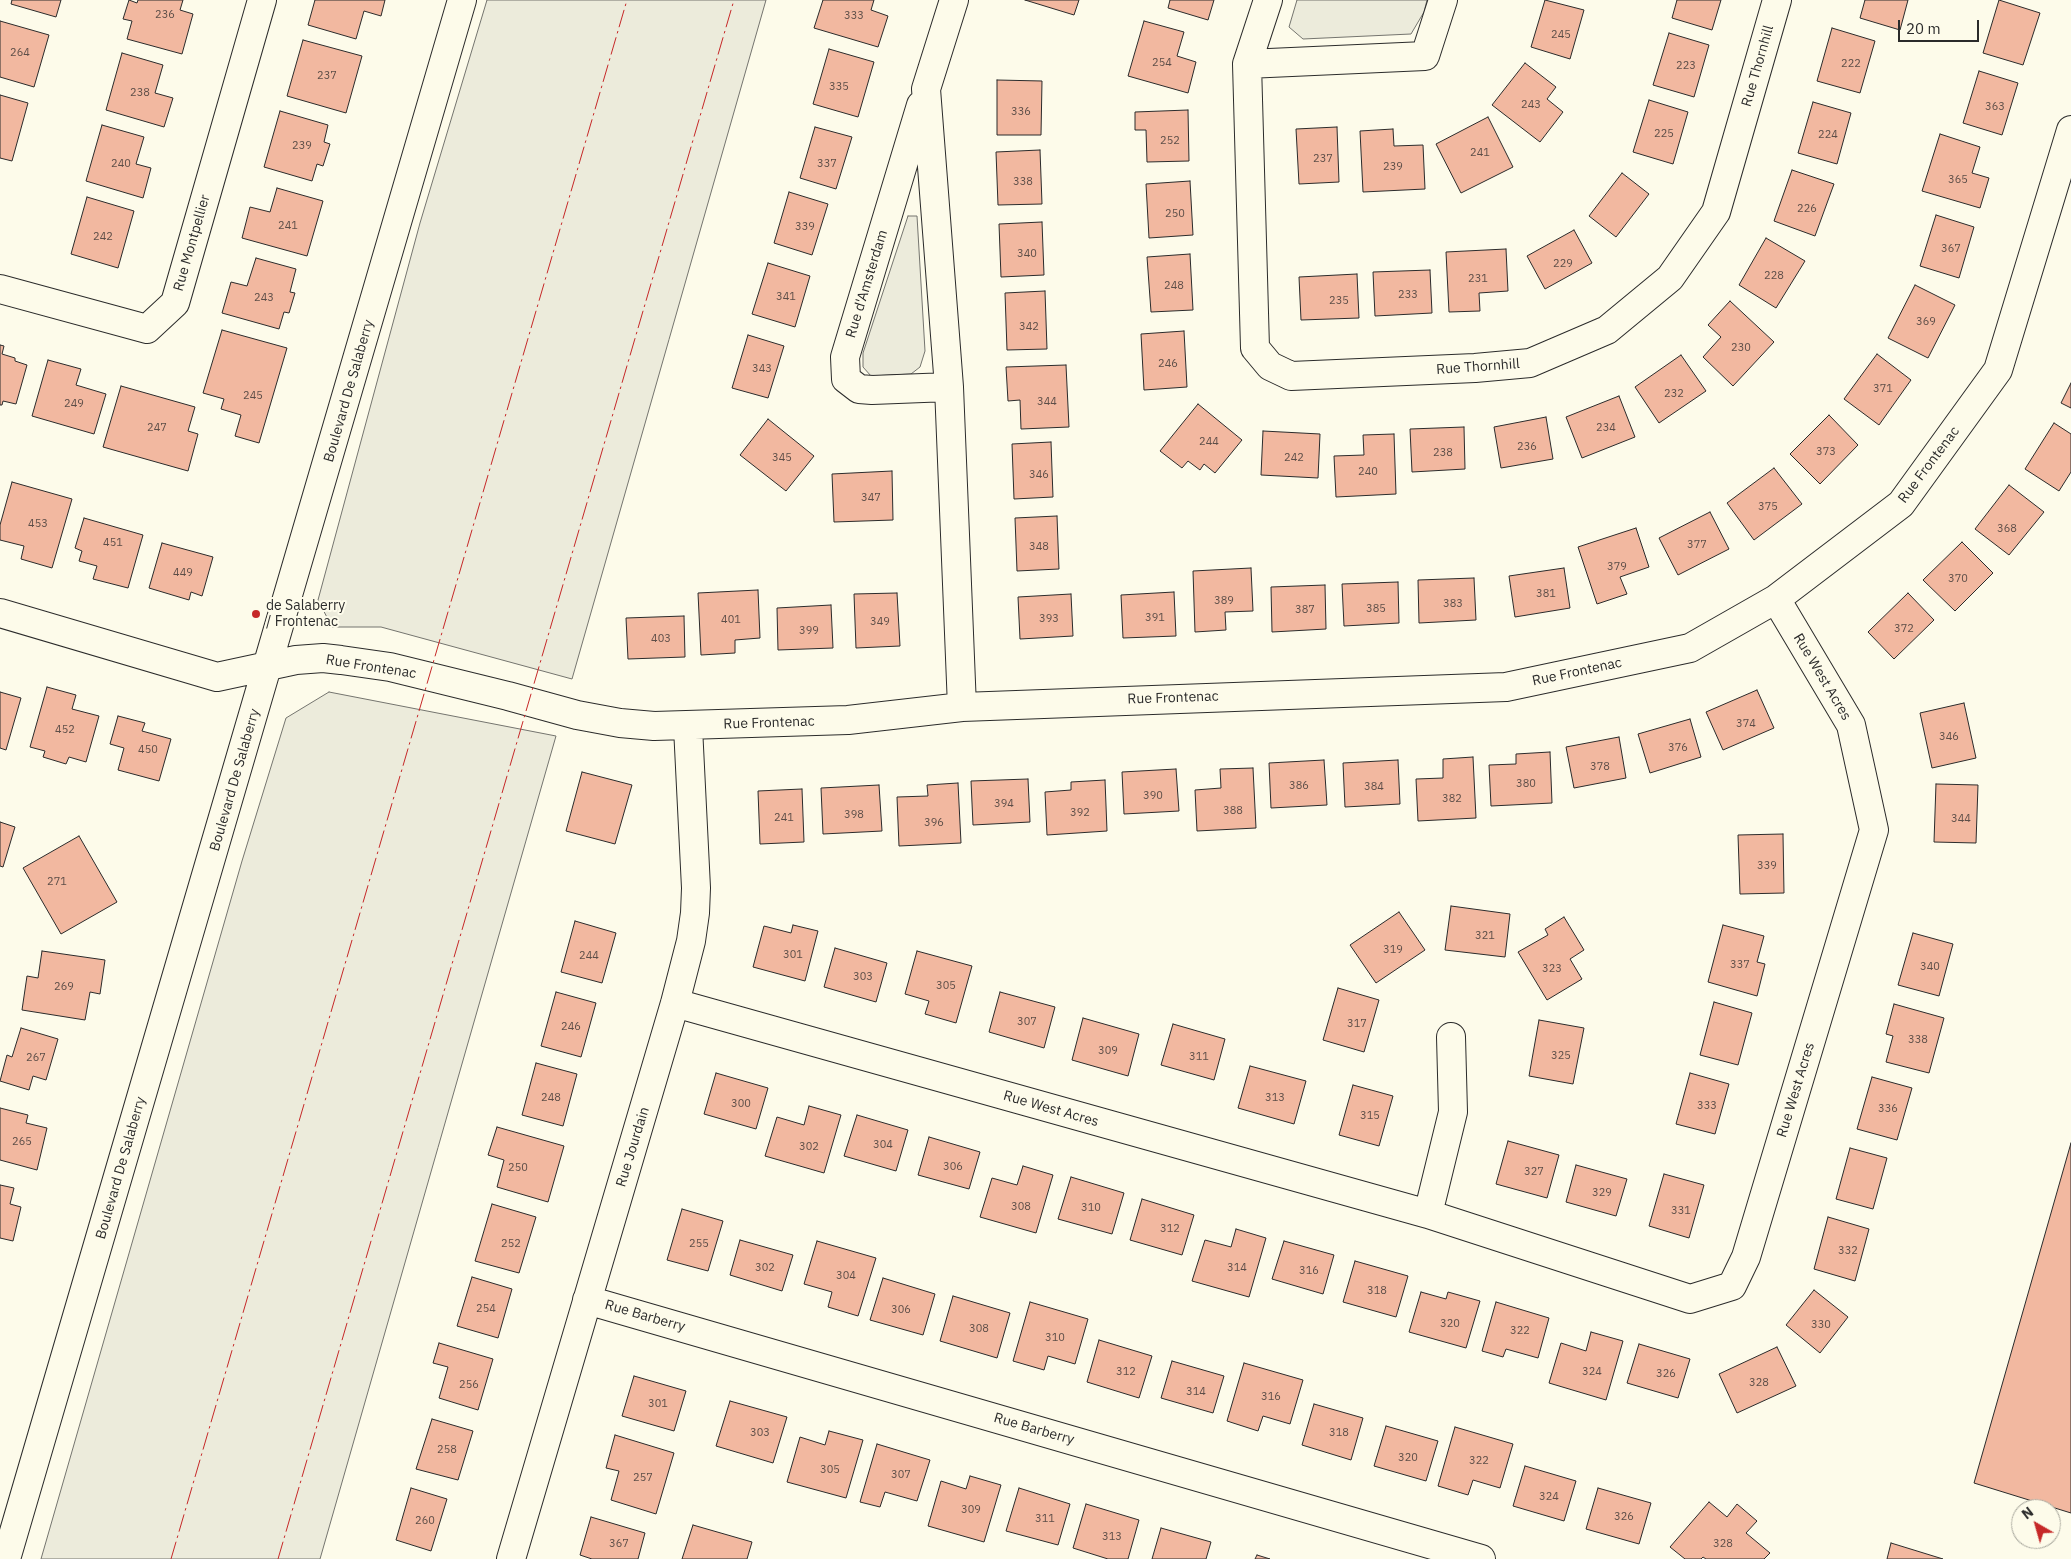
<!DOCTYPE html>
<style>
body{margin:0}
#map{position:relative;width:2071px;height:1559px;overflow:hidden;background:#fdfbea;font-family:"IBM Plex Sans",sans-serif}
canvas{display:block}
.north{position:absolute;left:2011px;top:1499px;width:50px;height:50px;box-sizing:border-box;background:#fdfbea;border:1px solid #a9a89e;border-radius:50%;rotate:322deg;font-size:14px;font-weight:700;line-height:20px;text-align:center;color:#2b2b2b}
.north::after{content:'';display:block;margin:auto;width:18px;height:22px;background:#c62828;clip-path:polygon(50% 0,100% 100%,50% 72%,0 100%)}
.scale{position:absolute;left:1898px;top:20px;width:81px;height:22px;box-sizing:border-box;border:2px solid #2b2b2b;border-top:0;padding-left:6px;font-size:15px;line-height:18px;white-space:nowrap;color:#2b2b2b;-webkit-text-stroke:4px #fdfbea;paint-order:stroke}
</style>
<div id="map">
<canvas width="2071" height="1559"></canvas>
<div class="north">N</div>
<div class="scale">20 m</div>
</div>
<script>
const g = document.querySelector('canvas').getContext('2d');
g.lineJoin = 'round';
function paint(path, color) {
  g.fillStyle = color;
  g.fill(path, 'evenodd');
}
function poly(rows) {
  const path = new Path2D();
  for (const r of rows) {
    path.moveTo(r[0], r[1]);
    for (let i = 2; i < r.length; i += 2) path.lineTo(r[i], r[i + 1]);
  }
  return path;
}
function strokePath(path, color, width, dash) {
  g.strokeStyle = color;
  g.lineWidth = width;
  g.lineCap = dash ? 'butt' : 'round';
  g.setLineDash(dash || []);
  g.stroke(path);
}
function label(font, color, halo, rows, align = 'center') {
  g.font = font + ' "IBM Plex Sans",sans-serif';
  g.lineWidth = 4;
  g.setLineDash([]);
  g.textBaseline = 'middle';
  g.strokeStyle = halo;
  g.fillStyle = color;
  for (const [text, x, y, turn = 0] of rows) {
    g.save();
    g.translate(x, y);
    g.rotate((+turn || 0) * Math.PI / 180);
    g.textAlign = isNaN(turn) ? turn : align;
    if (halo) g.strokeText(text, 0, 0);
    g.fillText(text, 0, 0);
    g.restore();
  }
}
const green = poly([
 [487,0,766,0,572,679,381,627,332,627,318,600,420,223,487,0],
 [1297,0,1427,0,1424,12,1411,34,1303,39,1289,27,1297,0],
 [908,216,917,216,925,351,920,367,911,374,871,376,863,367,863,353,908,216],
 [329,692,556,736,320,1559,41,1559,242,861,286,718,329,692]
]);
paint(green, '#ecebdb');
strokePath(green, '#74746e', 1);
const building = poly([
 [12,0,61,0,56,17,11,4,12,0],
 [129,0,137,3,138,0,183,0,180,10,193,14,182,54,127,39,132,21,123,19,129,0],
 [315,0,385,0,381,16,364,11,356,39,308,25,315,0],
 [823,0,874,0,871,10,888,16,878,47,814,28,823,0],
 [1025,0,1079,0,1074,15,1025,0],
 [1170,0,1214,0,1208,20,1168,8,1170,0],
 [1545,0,1584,10,1570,59,1531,47,1545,0],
 [1677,0,1721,0,1712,30,1672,18,1677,0],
 [1865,0,1908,0,1900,30,1860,18,1865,0],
 [1999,0,2040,13,2023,65,1983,53,1999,0],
 [0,21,49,35,34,87,0,77,0,21],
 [1144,21,1184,32,1177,56,1196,62,1188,93,1128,76,1144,21],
 [1832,28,1875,41,1860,93,1817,81,1832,28],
 [1669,33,1709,45,1694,97,1653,85,1669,33],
 [303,40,362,56,346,113,287,96,303,40],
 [829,49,874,62,858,117,813,104,829,49],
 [122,53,163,65,155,93,173,98,164,127,106,110,122,53],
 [1525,63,1556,87,1547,99,1563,112,1540,142,1492,105,1525,63],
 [1979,71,2018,83,2002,135,1963,123,1979,71],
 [997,80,1042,81,1041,135,997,135,997,80],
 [0,95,28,103,12,161,0,158,0,95],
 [1649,100,1688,112,1673,164,1633,152,1649,100],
 [1813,102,1851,113,1837,164,1798,153,1813,102],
 [1188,110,1189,161,1147,162,1146,130,1135,130,1135,112,1188,110],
 [280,111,328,125,324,142,330,144,323,166,317,164,312,181,264,167,280,111],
 [1488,117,1513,167,1461,193,1436,144,1488,117],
 [102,125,144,137,136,164,151,168,143,198,86,181,102,125],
 [815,127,852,137,836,189,800,178,815,127],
 [1337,127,1339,182,1299,184,1296,129,1337,127],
 [1393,129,1394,146,1423,145,1425,189,1363,192,1360,131,1393,129],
 [1940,134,1980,147,1972,173,1989,178,1980,208,1922,191,1940,134],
 [1040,150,1042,204,998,205,996,152,1040,150],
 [1792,170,1834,184,1815,236,1774,221,1792,170],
 [1622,173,1649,194,1616,237,1589,216,1622,173],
 [1190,181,1193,235,1149,238,1146,184,1190,181],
 [277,188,323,201,307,256,242,238,250,207,270,212,277,188],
 [789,192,828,204,812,255,774,243,789,192],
 [87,197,134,211,118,268,71,254,87,197],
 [1936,215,1974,227,1959,278,1920,266,1936,215],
 [1042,222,1044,275,1001,277,999,224,1042,222],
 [1574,230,1592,263,1545,289,1527,256,1574,230],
 [1766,238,1805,261,1776,308,1739,285,1766,238],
 [1506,249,1508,291,1479,293,1480,311,1449,312,1446,252,1506,249],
 [1190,254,1193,310,1151,312,1147,257,1190,254],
 [256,258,296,269,290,292,295,293,289,313,284,312,279,329,222,313,231,282,247,286,256,258],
 [768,263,810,276,795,327,752,314,768,263],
 [1430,270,1432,313,1375,316,1373,272,1430,270],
 [1357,274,1359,318,1301,320,1299,277,1357,274],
 [1915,285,1955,305,1928,358,1888,338,1915,285],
 [1045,291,1047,349,1007,350,1005,293,1045,291],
 [1730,301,1774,342,1733,386,1703,357,1721,337,1708,325,1730,301],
 [222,330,287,348,259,443,235,436,241,415,221,409,224,399,203,393,222,330],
 [1184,331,1187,387,1144,390,1141,334,1184,331],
 [748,335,784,346,768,398,732,388,748,335],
 [0,345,4,346,2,354,15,358,15,361,27,365,16,404,3,401,2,405,0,405,0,345],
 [1877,354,1911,380,1879,425,1844,399,1877,354],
 [1681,355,1706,391,1659,423,1635,387,1681,355],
 [48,360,81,369,76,385,106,394,94,434,32,416,48,360],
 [1066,365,1069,427,1021,429,1020,400,1008,401,1006,367,1066,365],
 [2071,383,2071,408,2061,403,2071,383],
 [121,386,195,407,188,431,198,434,188,471,103,447,121,386],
 [1619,396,1635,437,1582,458,1566,417,1619,396],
 [1198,404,1242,440,1215,473,1204,464,1200,470,1188,461,1182,468,1160,451,1198,404],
 [1829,415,1858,445,1820,484,1790,454,1829,415],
 [1546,417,1553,459,1501,468,1494,427,1546,417],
 [768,419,814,456,786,491,740,455,768,419],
 [2054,423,2071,434,2071,472,2059,491,2025,469,2054,423],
 [1464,427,1465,469,1412,472,1410,429,1464,427],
 [1263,431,1320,434,1318,478,1261,475,1263,431],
 [1394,434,1396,494,1336,497,1334,456,1364,455,1363,435,1394,434],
 [1051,442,1053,497,1014,499,1012,444,1051,442],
 [1774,468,1802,504,1754,540,1727,503,1774,468],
 [892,471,893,520,834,522,832,474,892,471],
 [12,482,72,499,52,568,21,559,24,546,0,540,0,525,12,482],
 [2009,485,2044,512,2009,555,1975,529,2009,485],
 [1710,512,1729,549,1678,575,1659,538,1710,512],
 [1057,516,1059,569,1017,571,1015,518,1057,516],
 [84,518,143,535,128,588,93,579,97,566,79,561,82,551,75,548,84,518],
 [1636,528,1649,567,1620,577,1627,594,1597,604,1578,547,1636,528],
 [1962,542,1993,573,1955,611,1923,580,1962,542],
 [162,543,213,557,202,596,191,592,189,600,149,588,162,543],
 [1251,568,1253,611,1225,612,1226,630,1195,632,1193,571,1251,568],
 [1564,568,1570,608,1515,617,1509,576,1564,568],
 [1474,578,1476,620,1419,623,1418,580,1474,578],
 [1398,582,1399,623,1344,626,1342,584,1398,582],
 [1325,585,1326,629,1272,632,1271,587,1325,585],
 [758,590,760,638,735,640,735,653,701,655,698,593,758,590],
 [1174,592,1176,636,1123,638,1121,595,1174,592],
 [897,593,900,646,856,648,854,594,897,593],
 [1908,593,1934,620,1894,659,1868,632,1908,593],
 [1071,594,1073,636,1020,639,1018,597,1071,594],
 [831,605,833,648,778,650,777,608,831,605],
 [684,616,685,657,628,659,626,618,684,616],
 [47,687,76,695,72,709,99,716,86,762,69,757,66,764,43,757,45,751,30,747,47,687],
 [1757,690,1774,728,1723,750,1706,712,1757,690],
 [0,692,21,698,6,750,0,748,0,692],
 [1964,703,1976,758,1932,768,1920,713,1964,703],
 [118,716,145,723,142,731,171,739,159,781,118,770,124,748,110,744,118,716],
 [1690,719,1701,757,1650,773,1638,734,1690,719],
 [1619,737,1626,778,1574,788,1566,747,1619,737],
 [1550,752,1552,803,1491,806,1489,765,1516,764,1516,754,1550,752],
 [1473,757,1476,818,1418,821,1416,779,1443,778,1443,759,1473,757],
 [1324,760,1327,805,1271,808,1269,763,1324,760],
 [1398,760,1400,804,1345,807,1343,763,1398,760],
 [1253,768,1256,828,1197,831,1195,790,1221,788,1220,769,1253,768],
 [1176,769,1179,811,1124,814,1122,772,1176,769],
 [582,772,632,785,615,844,566,831,582,772],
 [1028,779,1030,822,973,825,971,781,1028,779],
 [1105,780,1107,831,1047,835,1045,792,1071,790,1071,782,1105,780],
 [958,783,961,843,899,846,897,797,928,796,927,785,958,783],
 [1936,784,1978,785,1976,843,1934,842,1936,784],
 [879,785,882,831,823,834,821,788,879,785],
 [802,789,804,842,760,844,758,791,802,789],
 [0,822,15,827,3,867,0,866,0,822],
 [1783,834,1784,893,1740,894,1738,835,1783,834],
 [79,836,117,902,61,934,23,868,79,836],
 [1451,906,1510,914,1505,957,1445,950,1451,906],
 [1399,912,1425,950,1376,983,1350,945,1399,912],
 [1564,917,1584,950,1570,959,1582,979,1547,1000,1518,952,1548,935,1545,929,1564,917],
 [575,921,616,933,602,983,561,972,575,921],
 [793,925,818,931,805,981,753,967,764,926,791,933,793,925],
 [1723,925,1764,936,1757,962,1765,964,1757,996,1708,982,1723,925],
 [1913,933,1953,944,1939,996,1898,985,1913,933],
 [835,948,887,963,876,1002,824,987,835,948],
 [42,951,105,960,100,994,90,992,85,1020,22,1010,27,976,38,978,42,951],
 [917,951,972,966,956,1023,925,1014,929,1001,905,994,917,951],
 [1338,988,1379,1000,1364,1052,1323,1040,1338,988],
 [556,992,596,1003,581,1057,541,1046,556,992],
 [1000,992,1055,1007,1044,1048,989,1032,1000,992],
 [1714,1002,1752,1013,1738,1065,1700,1055,1714,1002],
 [1894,1004,1944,1018,1929,1073,1886,1062,1893,1036,1886,1034,1894,1004],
 [1083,1018,1139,1034,1128,1076,1072,1060,1083,1018],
 [1539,1020,1584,1028,1573,1084,1529,1076,1539,1020],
 [1173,1024,1225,1039,1214,1080,1161,1065,1173,1024],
 [21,1028,58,1039,46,1080,33,1076,29,1090,0,1081,7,1055,12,1057,21,1028],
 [536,1063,577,1074,563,1126,522,1115,536,1063],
 [1250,1066,1306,1081,1294,1124,1238,1108,1250,1066],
 [716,1073,768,1088,756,1129,704,1114,716,1073],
 [1690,1073,1729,1084,1715,1134,1676,1124,1690,1073],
 [1872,1077,1912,1088,1897,1140,1857,1129,1872,1077],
 [1353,1085,1393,1096,1379,1146,1339,1135,1353,1085],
 [809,1106,841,1115,824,1173,765,1156,777,1117,804,1125,809,1106],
 [0,1108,28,1115,26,1123,47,1128,37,1170,0,1160,0,1108],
 [857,1115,908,1130,896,1171,844,1156,857,1115],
 [497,1127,564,1146,548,1202,497,1187,504,1160,488,1155,497,1127],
 [929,1137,980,1152,969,1189,918,1175,929,1137],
 [1508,1141,1559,1155,1547,1198,1496,1184,1508,1141],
 [2071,1143,2071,1513,1974,1483,2071,1143],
 [1850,1148,1887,1158,1873,1209,1836,1199,1850,1148],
 [1576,1165,1627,1179,1616,1216,1566,1202,1576,1165],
 [1023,1166,1053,1175,1036,1233,980,1217,992,1178,1017,1185,1023,1166],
 [1664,1174,1704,1185,1689,1238,1649,1226,1664,1174],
 [1071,1177,1124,1193,1112,1234,1058,1219,1071,1177],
 [0,1185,14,1188,10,1204,21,1207,13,1241,0,1238,0,1185],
 [1142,1199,1194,1215,1182,1255,1130,1240,1142,1199],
 [492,1204,536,1217,519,1273,475,1261,492,1204],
 [682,1209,723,1221,708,1271,667,1260,682,1209],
 [1828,1217,1869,1229,1855,1281,1814,1269,1828,1217],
 [1236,1229,1266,1238,1249,1297,1192,1281,1205,1240,1231,1247,1236,1229],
 [740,1240,793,1255,782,1291,730,1275,740,1240],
 [817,1241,876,1258,858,1316,828,1307,832,1292,804,1284,817,1241],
 [1284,1241,1334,1255,1323,1294,1272,1279,1284,1241],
 [1355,1261,1408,1276,1396,1317,1343,1302,1355,1261],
 [472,1277,512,1289,498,1338,457,1326,472,1277],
 [883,1278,935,1294,923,1335,870,1320,883,1278],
 [1814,1290,1848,1317,1820,1353,1786,1325,1814,1290],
 [1421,1292,1446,1299,1448,1292,1480,1301,1466,1348,1409,1332,1421,1292],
 [953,1296,1010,1313,997,1358,940,1341,953,1296],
 [1030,1302,1088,1319,1075,1364,1048,1356,1044,1370,1013,1361,1030,1302],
 [1496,1302,1549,1318,1538,1358,1506,1349,1503,1357,1482,1351,1496,1302],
 [1591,1332,1623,1341,1606,1400,1549,1383,1561,1343,1586,1351,1591,1332],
 [1099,1340,1152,1356,1139,1398,1087,1382,1099,1340],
 [439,1343,493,1359,478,1410,439,1398,448,1367,433,1363,439,1343],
 [1639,1344,1690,1359,1678,1398,1627,1383,1639,1344],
 [1777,1347,1796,1386,1737,1413,1719,1374,1777,1347],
 [1172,1361,1224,1376,1213,1413,1161,1398,1172,1361],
 [1244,1363,1303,1380,1290,1424,1263,1416,1258,1431,1227,1421,1244,1363],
 [634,1376,686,1391,674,1431,622,1416,634,1376],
 [730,1401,787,1417,773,1463,716,1446,730,1401],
 [1314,1404,1363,1418,1351,1460,1302,1445,1314,1404],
 [432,1419,473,1431,458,1480,416,1469,432,1419],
 [1386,1426,1438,1441,1426,1481,1374,1466,1386,1426],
 [1455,1427,1513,1444,1500,1488,1473,1480,1468,1495,1438,1486,1455,1427],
 [829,1431,863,1440,846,1498,787,1482,800,1437,825,1445,829,1431],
 [615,1435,674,1453,656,1514,611,1500,619,1471,606,1468,615,1435],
 [877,1444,930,1460,917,1501,885,1492,880,1507,860,1502,877,1444],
 [1525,1466,1576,1481,1564,1521,1513,1506,1525,1466],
 [970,1476,1001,1485,984,1542,928,1526,941,1481,966,1489,970,1476],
 [411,1488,447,1499,431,1551,396,1540,411,1488],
 [1019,1488,1070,1504,1058,1545,1006,1531,1019,1488],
 [1598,1488,1651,1503,1639,1544,1586,1529,1598,1488],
 [1709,1502,1727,1517,1737,1504,1757,1521,1746,1533,1770,1553,1764,1559,1706,1559,1703,1557,1701,1559,1685,1559,1670,1547,1709,1502],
 [1086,1504,1139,1520,1128,1559,1108,1559,1073,1548,1086,1504],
 [591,1517,645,1533,638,1559,592,1559,580,1555,591,1517],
 [693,1525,752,1542,747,1559,682,1559,693,1525],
 [1161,1528,1211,1542,1206,1559,1152,1559,1161,1528],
 [1891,1543,1943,1559,1887,1559,1891,1543],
 [1257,1555,1270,1559,1255,1559,1257,1555]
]);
paint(building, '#f2b8a0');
strokePath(building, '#2b2b2b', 1);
const minor = poly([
 [954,0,926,89,949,387,962,707],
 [1268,0,1247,64,1255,348,1270,366,1291,376,1475,368,1530,363,1607,330,1670,278,1716,212,1777,0],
 [1247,64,1425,56,1443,0],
 [921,105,845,357,846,379,859,389,872,390,949,387],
 [0,289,147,329,175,303,262,0],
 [0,613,217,677,296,660,323,658,341,660,390,667,508,696,577,715,620,723,654,726,848,720,962,707,1506,687,1690,648,1776,599,1901,504,1998,370,2071,130],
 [675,1003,1428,1214,1690,1299,1732,1286,1746,1257,1874,830,1851,725,1776,599],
 [1428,1214,1453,1112,1451,1037],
 [587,1300,1481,1559],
 [6,1559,462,0],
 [511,1559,675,1003,691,941,695,913,696,888,688,727]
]);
strokePath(minor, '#2b2b2b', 30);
strokePath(minor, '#fdfbea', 28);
strokePath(poly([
 [171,1559,627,0],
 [278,1559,734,0]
]), '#c62828', 1, [18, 4, 2.5, 4]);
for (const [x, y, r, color] of [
 [256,614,5,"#c62828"]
]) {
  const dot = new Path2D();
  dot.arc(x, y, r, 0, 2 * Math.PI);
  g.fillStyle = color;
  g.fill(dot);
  strokePath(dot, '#fdfbea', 2);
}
label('11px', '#5d4e48', null, [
 ["236",165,15],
 ["333",854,16],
 ["245",1561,35],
 ["264",20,53],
 ["254",1162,63],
 ["222",1851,64],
 ["223",1686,66],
 ["237",327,76],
 ["335",839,87],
 ["238",140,93],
 ["243",1531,105],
 ["363",1995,107],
 ["336",1021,112],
 ["225",1664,134],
 ["224",1828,135],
 ["252",1170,141],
 ["239",302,146],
 ["241",1480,153],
 ["237",1323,159],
 ["240",121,164],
 ["337",827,164],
 ["239",1393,167],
 ["365",1958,180],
 ["338",1023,182],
 ["226",1807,209],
 ["250",1175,214],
 ["241",288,226],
 ["339",805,227],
 ["242",103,237],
 ["367",1951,249],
 ["340",1027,254],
 ["229",1563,264],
 ["228",1774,276],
 ["231",1478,279],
 ["248",1174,286],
 ["233",1408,295],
 ["341",786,297],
 ["243",264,298],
 ["235",1339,301],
 ["369",1926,322],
 ["342",1029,327],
 ["230",1741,348],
 ["246",1168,364],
 ["343",762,369],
 ["371",1883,389],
 ["232",1674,394],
 ["245",253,396],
 ["344",1047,402],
 ["249",74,404],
 ["247",157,428],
 ["234",1606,428],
 ["244",1209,442],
 ["236",1527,447],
 ["373",1826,452],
 ["238",1443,453],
 ["345",782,458],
 ["242",1294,458],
 ["240",1368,472],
 ["346",1039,475],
 ["347",871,498],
 ["375",1768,507],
 ["453",38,524],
 ["368",2007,529],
 ["451",113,543],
 ["377",1697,545],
 ["348",1039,547],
 ["379",1617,567],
 ["449",183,573],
 ["370",1958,579],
 ["381",1546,594],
 ["389",1224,601],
 ["383",1453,604],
 ["385",1376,609],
 ["387",1305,610],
 ["391",1155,618],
 ["393",1049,619],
 ["401",731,620],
 ["349",880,622],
 ["372",1904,629],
 ["399",809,631],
 ["403",661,639],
 ["374",1746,724],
 ["452",65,730],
 ["346",1949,737],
 ["376",1678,748],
 ["450",148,750],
 ["378",1600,767],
 ["380",1526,784],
 ["386",1299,786],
 ["384",1374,787],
 ["390",1153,796],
 ["382",1452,799],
 ["394",1004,804],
 ["388",1233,811],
 ["392",1080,813],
 ["398",854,815],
 ["241",784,818],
 ["344",1961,819],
 ["396",934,823],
 ["339",1767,866],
 ["271",57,882],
 ["321",1485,936],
 ["319",1393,950],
 ["301",793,955],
 ["244",589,956],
 ["337",1740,965],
 ["340",1930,967],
 ["323",1552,969],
 ["303",863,977],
 ["305",946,986],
 ["269",64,987],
 ["307",1027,1022],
 ["317",1357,1024],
 ["246",571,1027],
 ["338",1918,1040],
 ["309",1108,1051],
 ["325",1561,1056],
 ["311",1199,1057],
 ["267",36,1058],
 ["248",551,1098],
 ["313",1275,1098],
 ["300",741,1104],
 ["333",1707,1106],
 ["336",1888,1109],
 ["315",1370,1116],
 ["265",22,1142],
 ["304",883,1145],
 ["302",809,1147],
 ["306",953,1167],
 ["250",518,1168],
 ["327",1534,1172],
 ["329",1602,1193],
 ["308",1021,1207],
 ["310",1091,1208],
 ["331",1681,1211],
 ["312",1170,1229],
 ["252",511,1244],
 ["255",699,1244],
 ["332",1848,1251],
 ["302",765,1268],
 ["314",1237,1268],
 ["316",1309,1271],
 ["304",846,1276],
 ["318",1377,1291],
 ["254",486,1309],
 ["306",901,1310],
 ["320",1450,1324],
 ["330",1821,1325],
 ["308",979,1329],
 ["322",1520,1331],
 ["310",1055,1338],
 ["312",1126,1372],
 ["324",1592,1372],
 ["326",1666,1374],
 ["328",1759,1383],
 ["256",469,1385],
 ["314",1196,1392],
 ["316",1271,1397],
 ["301",658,1404],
 ["303",760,1433],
 ["318",1339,1433],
 ["258",447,1450],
 ["320",1408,1458],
 ["322",1479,1461],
 ["305",830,1470],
 ["307",901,1475],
 ["257",643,1478],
 ["324",1549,1497],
 ["309",971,1510],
 ["326",1624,1517],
 ["311",1045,1519],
 ["260",425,1521],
 ["313",1112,1537],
 ["367",619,1544],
 ["328",1723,1544]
]);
label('14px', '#2b2b2b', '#fdfbea', [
 ["Rue Thornhill",1758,66,-74],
 ["Rue Montpellier",192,243,-74],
 ["Rue d'Amsterdam",867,284,-73],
 ["Rue Thornhill",1478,367,-4],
 ["Boulevard De Salaberry",349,391,-74],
 ["Rue Frontenac",1929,465,-53],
 ["Rue Frontenac",371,667,9],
 ["Rue Frontenac",1577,672,-12],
 ["Rue West Acres",1822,677,59],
 ["Rue Frontenac",1173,698,-2],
 ["Rue Frontenac",769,723,-2],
 ["Boulevard De Salaberry",235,780,-74],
 ["Rue West Acres",1796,1090,-73],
 ["Rue West Acres",1051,1109,16],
 ["Rue Jourdain",633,1147,-73],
 ["Boulevard De Salaberry",121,1168,-74],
 ["Rue Barberry",645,1316,16],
 ["Rue Barberry",1034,1429,16]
]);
label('14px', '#2b2b2b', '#fdfbea', [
 ["de Salaberry",266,606],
 ["/ Frontenac",266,622]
], 'left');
</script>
